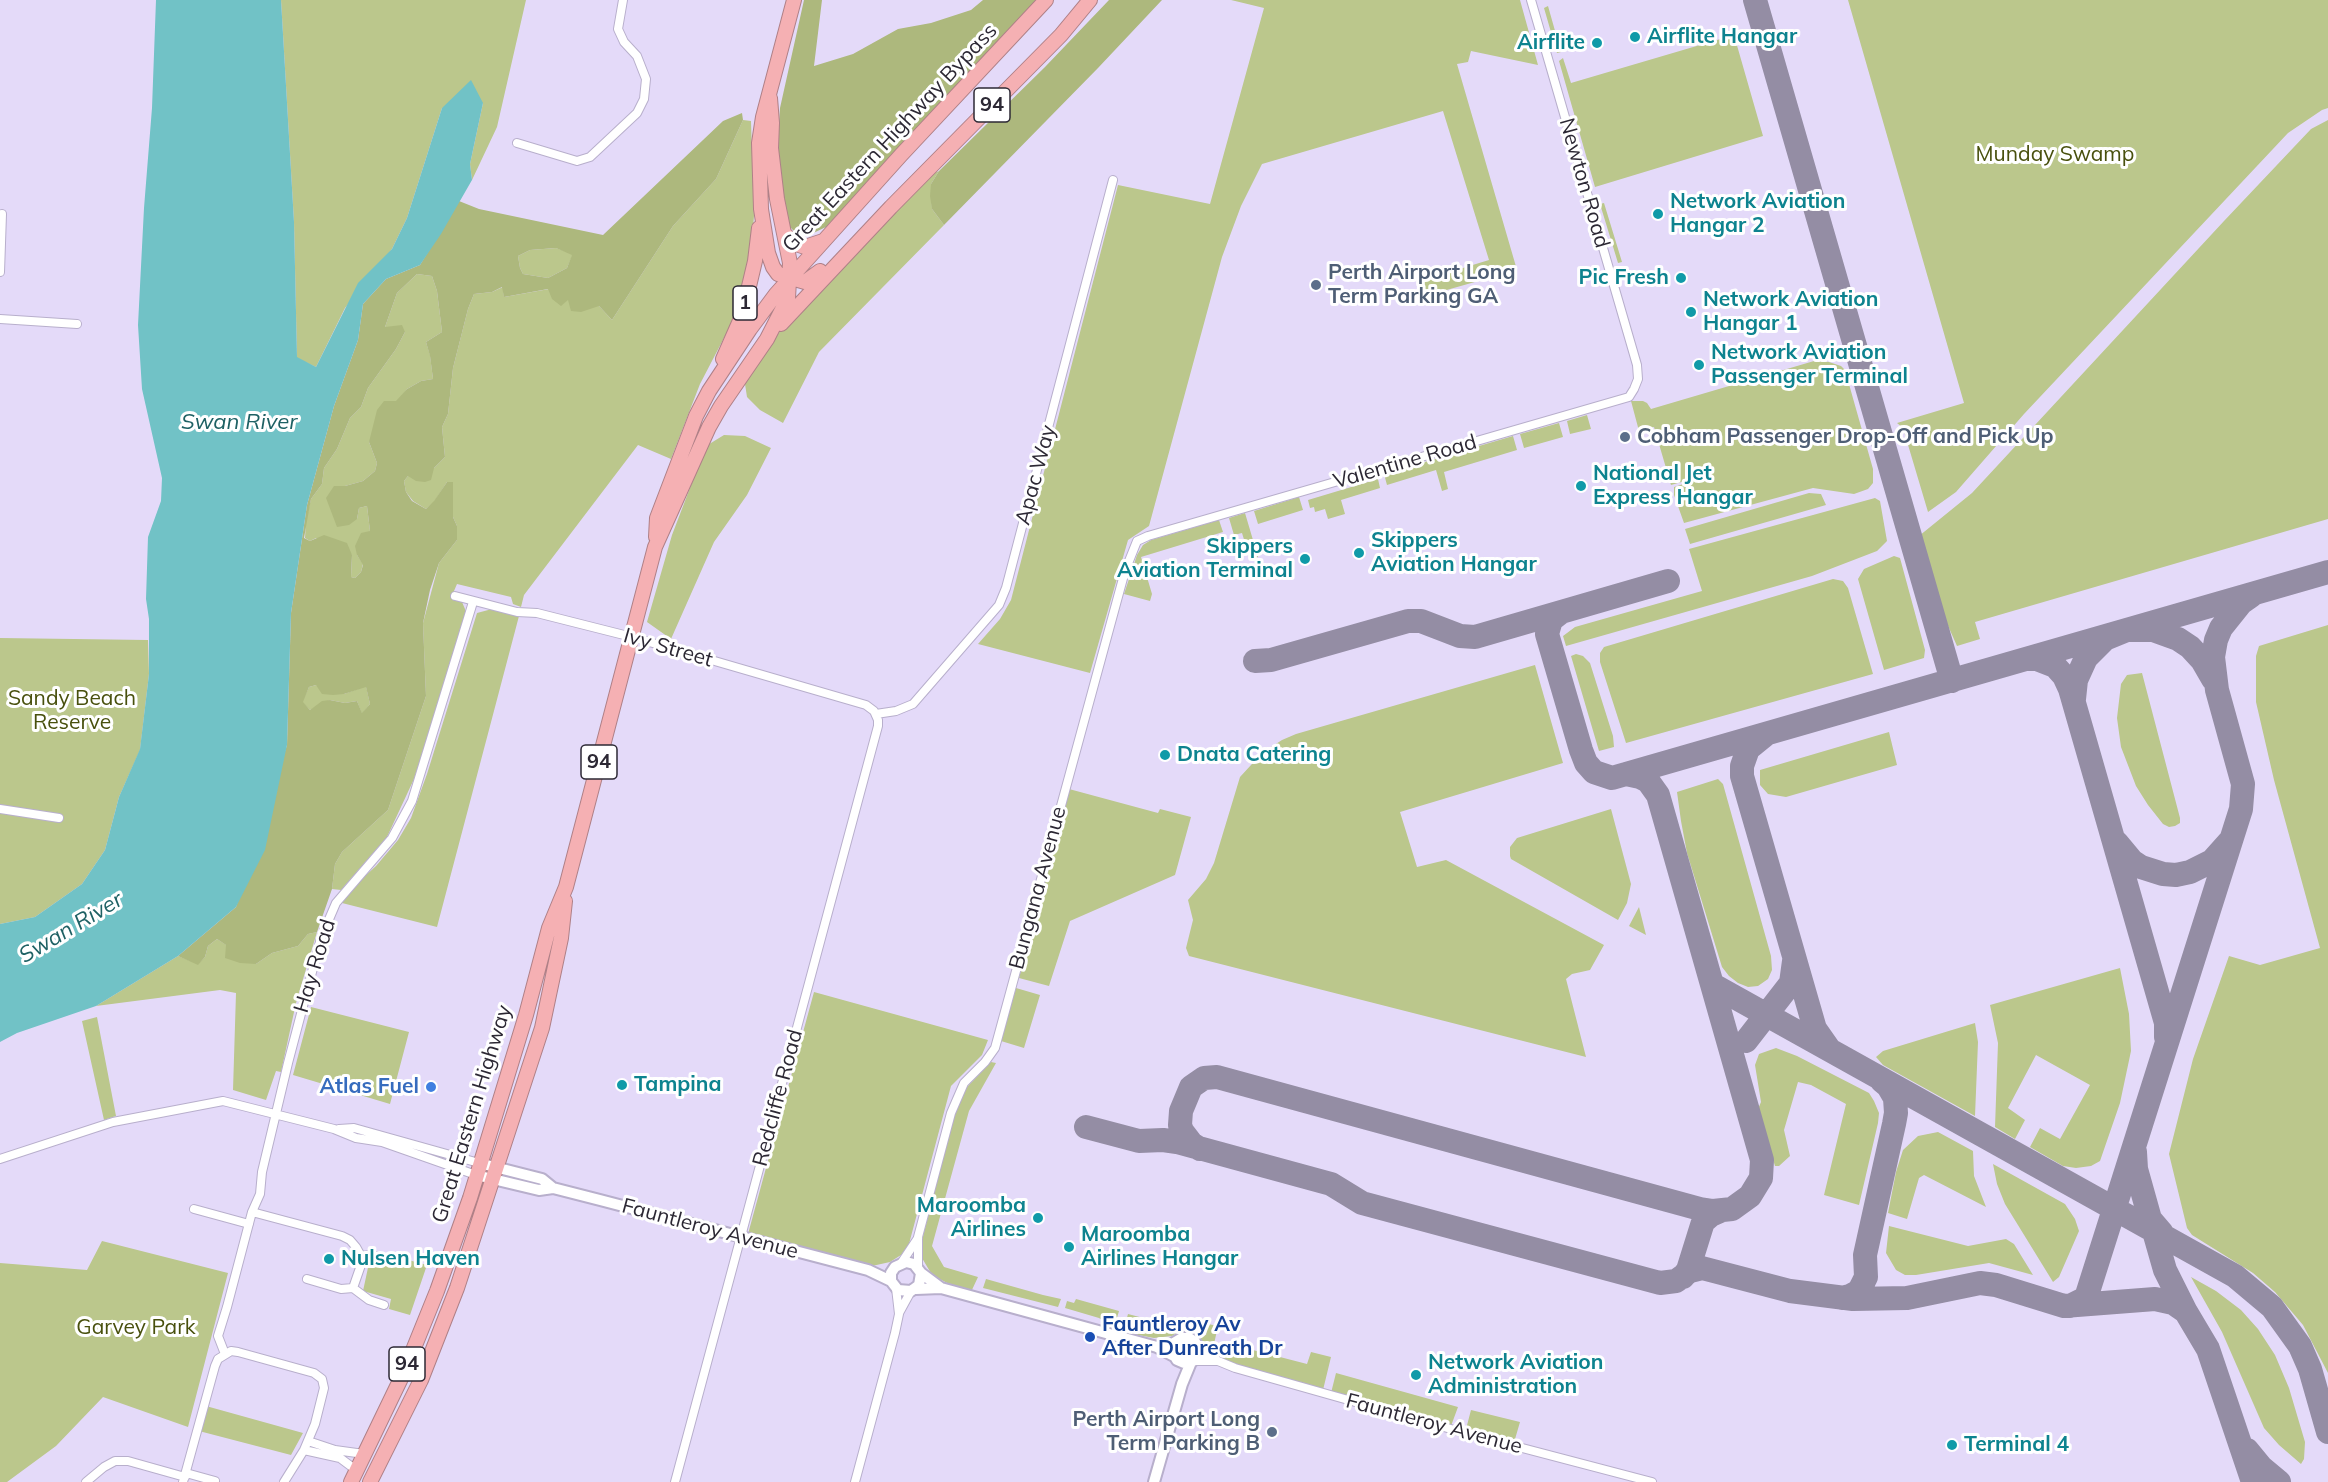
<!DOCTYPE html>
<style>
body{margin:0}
canvas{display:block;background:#e4daf9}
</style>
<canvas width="2328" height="1482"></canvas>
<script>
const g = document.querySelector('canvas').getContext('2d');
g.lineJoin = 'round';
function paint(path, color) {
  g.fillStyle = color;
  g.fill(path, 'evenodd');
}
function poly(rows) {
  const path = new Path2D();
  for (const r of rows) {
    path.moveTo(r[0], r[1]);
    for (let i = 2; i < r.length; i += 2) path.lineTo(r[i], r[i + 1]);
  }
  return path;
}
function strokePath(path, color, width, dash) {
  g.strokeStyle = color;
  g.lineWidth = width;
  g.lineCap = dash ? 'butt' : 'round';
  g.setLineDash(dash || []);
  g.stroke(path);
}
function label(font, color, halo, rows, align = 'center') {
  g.font = font + ' Mulish,sans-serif';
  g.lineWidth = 6;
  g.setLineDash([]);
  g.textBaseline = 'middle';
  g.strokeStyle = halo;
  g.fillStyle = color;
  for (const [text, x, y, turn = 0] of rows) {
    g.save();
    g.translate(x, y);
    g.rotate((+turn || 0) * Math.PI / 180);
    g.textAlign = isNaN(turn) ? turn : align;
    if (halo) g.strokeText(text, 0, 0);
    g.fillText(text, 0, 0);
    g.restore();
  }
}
paint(poly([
 [281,0,526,0,497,127,472,180,470,164,483,103,442,108,407,218,392,249,345,308,316,367,297,358,294,222],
 [1231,0,1520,0,1538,65,1471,51,1468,62,1457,64,1517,270,1422,297,1417,282,1489,260,1443,111,1262,164,1241,206,1222,257,1149,526,1128,540,1090,673,978,644,1000,619,1011,600,1118,185,1210,204,1264,8],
 [1848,0,2328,0,2328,108,2322,110,2288,133,2024,414,1956,492,1928,512,1903,428,1897,423,1964,403],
 [1548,6,1561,52,1557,53,1544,8],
 [1734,35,1763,136,1595,187,1559,61,1563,58,1571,83],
 [743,120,751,121,754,216,750,264,738,311,700,384,671,459,638,445,524,595,521,607,513,604,511,597,457,584,451,598,462,602,465,609,466,619,414,779,387,837,341,890,332,889,335,864,342,852,388,810,426,696,423,623,439,563,457,540,457,526,453,517,453,483,447,482,434,502,426,509,413,501,406,492,404,481,408,476,434,468,445,457,442,427,448,414,453,368,468,309,474,294,492,292,503,287,504,297,549,289,561,305,568,299,599,306,612,320,673,226,716,179],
 [2328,120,2328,519,1975,622,1980,639,1957,646,1945,619,1919,536,1972,493,2224,221,2311,129],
 [939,171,931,184,932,209,944,225,819,352,783,423,760,410,747,397,745,384,748,374,790,318,930,175],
 [1604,203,1622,262,1618,263,1600,204],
 [556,248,573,254,567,268,548,278,523,274,520,268,518,256,530,250],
 [417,274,432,276,437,291,442,332,426,342,430,355,433,379,421,381,407,389,369,442,377,463,375,471,363,481,345,486,334,486,357,519,359,508,367,506,370,531,357,555,363,564,361,572,355,578,351,577,352,555,316,538,310,541,305,538,306,521,311,499,322,484,324,468,337,449,350,418,361,407,368,388,396,349,405,332,385,327,397,293],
 [1814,361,1829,362,1841,366,1845,370,1873,469,1873,483,1868,489,1854,494,1813,488,1684,523,1674,495,1674,487,1693,481,1692,479,1671,485,1654,427,1639,431,1631,401,1643,401,1647,403,1651,409],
 [1587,415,1591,429,1570,434,1567,421],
 [1559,423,1563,437,1524,448,1520,434],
 [724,435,745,436,771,448,747,495,714,542,671,639,647,622,672,535,706,446],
 [1513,436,1517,450,1444,472,1448,489,1442,491,1436,470,1387,485,1384,474],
 [1378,479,1380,488,1341,500,1345,514,1328,519,1325,509,1315,512,1314,507,1310,508,1308,500],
 [1809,493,1821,494,1826,505,1690,544,1685,529],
 [1299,497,1303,510,1258,524,1254,511],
 [1875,498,1880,501,1887,541,1877,551,1812,576,1566,646,1563,636,1575,627,1702,591,1689,549],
 [1245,513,1258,557,1250,559,1242,533,1234,535,1229,518],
 [1219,520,1223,532,1141,557,1152,594,1150,601,1124,594,1137,555,1143,545,1151,540],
 [1894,556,1900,558,1925,650,1924,658,1884,670,1858,579,1864,569],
 [1833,579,1843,581,1848,588,1873,674,1626,743,1600,662,1600,653,1604,647],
 [492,609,519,616,437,927,342,903,350,890,376,866,398,840,411,818,427,774,477,613],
 [2328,625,2328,1373,2303,1325,2275,1292,2253,1273,2192,1235,2187,1228,2169,1154,2193,1059,2229,956,2260,965,2320,948,2274,780,2256,702,2256,656,2259,646],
 [0,638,148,640,149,674,140,750,119,797,105,850,82,884,35,917,0,924],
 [1576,654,1583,656,1590,663,1613,736,1614,747,1599,751,1571,656],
 [1535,665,1563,763,1400,812,1417,867,1446,860,1604,945,1590,970,1572,974,1566,979,1586,1057,1189,956,1186,948,1193,920,1188,900,1206,879,1214,863,1240,777,1262,753,1282,740,1296,734],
 [2142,673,2180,818,2180,823,2175,826,2169,827,2163,824,2148,805,2136,786,2121,747,2117,718,2121,684,2127,675],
 [316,685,344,694,366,686,370,704,362,714,357,701,345,703,330,700,310,710,302,702,309,687],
 [1889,732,1897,765,1786,797,1768,794,1760,785,1760,770],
 [1718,779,1723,784,1771,956,1772,970,1768,979,1758,986,1748,987,1738,983,1729,976,1722,967,1687,853,1681,821,1677,792],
 [1069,789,1158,813,1160,809,1191,817,1175,875,1070,921,1049,986,1019,978],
 [1611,809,1631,884,1627,903,1618,920,1511,859,1510,856,1510,847,1517,838],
 [1639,907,1646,935,1629,926],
 [317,932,296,1003,281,1072,276,1071,266,1100,233,1090,236,993,220,990,96,1006,178,956,198,964,205,957,208,946,217,939,256,964,272,953,298,946,308,934],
 [2120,968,2129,1014,2131,1051,2120,1103,2100,1161,2091,1166,2076,1168,2063,1166,2030,1147,2040,1128,2060,1139,2090,1085,2036,1055,2008,1108,2025,1120,2015,1139,1995,1127,1998,1043,1990,1005],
 [1016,988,1040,995,1024,1048,1001,1041],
 [814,992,988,1040,982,1055,951,1086,909,1244,901,1255,890,1262,872,1266,748,1234],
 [311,1007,409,1032,390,1104,293,1075],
 [97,1017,116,1116,104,1120,82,1021],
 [1975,1023,1978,1042,1975,1116,1883,1065,1876,1057,1883,1051],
 [1776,1048,1797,1056,1869,1093,1874,1101,1879,1113,1878,1123,1859,1205,1824,1195,1846,1104,1811,1085,1798,1082,1784,1130,1790,1156,1779,1166,1775,1166,1758,1109,1761,1102,1755,1065,1759,1054],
 [991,1062,996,1063,969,1111,932,1246,944,1267,978,1277,971,1292,951,1285,932,1275,922,1258,922,1240,955,1112,967,1087],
 [1938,1132,1973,1151,1974,1176,1986,1207,1924,1175,1919,1178,1907,1219,1888,1213,1896,1172,1903,1150,1918,1136],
 [1993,1164,2065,1204,2075,1219,2079,1231,2059,1277,2053,1282,2005,1204,1997,1184],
 [1889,1226,1968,1246,2006,1239,2014,1244,2033,1275,1989,1263,1916,1275,1905,1275,1896,1270,1886,1253],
 [102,1241,228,1273,188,1427,103,1397,56,1446,7,1482,0,1482,0,1263,87,1270],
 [401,1258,427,1265,410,1315,389,1309,391,1299,363,1291,369,1263,373,1261,398,1267],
 [2191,1277,2216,1291,2241,1310,2258,1329,2275,1355,2289,1388,2305,1442,2304,1459,2301,1464,2279,1445,2264,1428,2222,1332],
 [986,1279,1043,1295,1061,1299,1058,1307,991,1290,983,1288],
 [1076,1299,1119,1311,1114,1328,1099,1318,1065,1308,1067,1301,1074,1303],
 [1128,1314,1151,1320,1150,1326,1178,1332,1172,1336,1154,1338,1123,1332],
 [1208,1324,1218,1326,1214,1344,1211,1345,1202,1342,1199,1336,1206,1335],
 [1222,1342,1307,1364,1311,1352,1331,1357,1323,1390,1226,1362,1220,1356],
 [1336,1373,1458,1407,1451,1426,1331,1393],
 [206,1406,303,1433,291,1455,199,1431],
 [1471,1410,1520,1422,1513,1446,1465,1433]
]), '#bbc78c');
paint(poly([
 [804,0,822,0,814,66,853,54,898,29,931,23,971,10,983,0,1038,0,826,227,807,236,795,232,786,223,777,158,780,108],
 [1109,0,1162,0,1098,68,944,225,932,209,930,196,931,184,939,171,1045,67],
 [742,113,743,120,716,179,673,226,612,320,599,306,581,312,571,311,568,300,561,306,552,299,548,289,504,297,502,287,492,292,474,294,468,309,453,368,448,414,442,427,445,457,434,468,431,480,425,482,416,481,408,476,404,481,406,492,412,501,426,509,434,501,447,482,453,482,453,517,457,526,457,540,439,563,430,590,423,623,426,696,388,810,342,852,335,864,332,889,317,932,308,934,298,946,272,953,256,964,240,963,225,958,226,945,217,939,208,946,205,957,198,965,178,956,236,907,287,745,291,613,307,505,334,406,358,340,363,304,386,279,420,265,459,201,479,209,603,235,723,121],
 [556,248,572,255,567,268,548,278,523,274,520,268,518,256,530,250],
 [417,274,432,276,437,291,442,332,426,342,430,356,433,379,421,381,407,389,396,401,384,401,377,410,369,442,377,463,375,471,363,481,345,486,334,486,326,498,337,527,349,525,357,519,359,508,367,506,370,531,361,533,355,546,357,555,363,565,361,572,355,578,351,577,352,555,347,543,324,535,310,541,304,538,311,499,322,484,324,468,337,449,350,418,361,407,368,388,396,349,405,332,402,325,385,327,397,293],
 [316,685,322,694,333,695,344,694,366,687,370,704,362,713,357,701,345,703,330,700,322,701,310,710,303,702,309,687]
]), '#adb87d');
paint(poly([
 [156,0,281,0,294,222,297,357,316,367,358,283,392,249,407,218,442,108,471,80,483,103,470,164,472,180,441,234,420,265,386,279,363,304,358,340,334,406,307,505,291,613,287,745,265,850,236,907,178,956,96,1006,17,1033,0,1042,0,924,35,917,82,884,105,850,119,797,140,749,149,674,149,619,146,599,148,537,161,501,162,478,142,389,138,325,144,208,152,108]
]), '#71c2c6');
strokePath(poly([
 [1755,0,1952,681],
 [1560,613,1551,620,1547,634,1581,750,1586,763,1594,772,1612,778,2328,572],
 [2028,659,2037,659,2055,666,2064,676,2070,689,2166,1023,2166,1037],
 [1255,661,1271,660,1408,621,1421,621,1460,636,1475,637,1668,581],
 [2074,699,2076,680,2086,658,2105,639,2127,630,2153,630,2178,639,2190,647,2202,660,2213,679],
 [1764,736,1748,749,1742,766,1742,776,1815,1029,1829,1049],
 [2117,843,2132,861,2141,867,2163,874,2176,875,2190,872,2212,861,2229,842],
 [1713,985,2235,1276,2272,1307,2300,1346,2310,1369,2328,1432],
 [1746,1041,1791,983,1794,961],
 [1086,1127,1139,1141,1163,1140,1177,1142,1331,1184,1362,1203,1660,1283,1676,1281,1690,1271,1702,1268,1790,1291,1853,1299,1907,1298,1980,1283,1996,1285,2064,1306,2155,1299,2173,1303,2186,1312,2208,1349,2253,1482],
 [1200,1149,1192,1144,1182,1131,1180,1125,1181,1111,1191,1087,1204,1078,1217,1077,1700,1209,1713,1211,1732,1209,1750,1196,1761,1178,1762,1160,1658,795,1648,781,1640,777,1626,774],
 [2135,1152,2136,1169,2150,1219,2162,1233],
 [2151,1221,2165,1270,2186,1312],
 [1683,1277,1688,1270,1703,1222,1711,1215,1720,1211],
 [1842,1298,1850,1296,1859,1291,1866,1277,1865,1255,1894,1124,1896,1113,1895,1098,1888,1086,1882,1081],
 [2070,1306,2086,1298,2241,809,2243,784,2217,690,2213,657,2216,640,2221,628,2241,603,2251,596],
 [2247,1450,2261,1467,2279,1482]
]), '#948da4', 24);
const street = poly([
 [517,143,577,161,590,157,637,113,644,99,646,79,637,56,624,42,618,29,623,0],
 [0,272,2,214],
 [0,319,77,324],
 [455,596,517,612,537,613,632,637,866,705,874,711,878,720,878,726,675,1482],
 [876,714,896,711,913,704,999,605,1006,588,1113,180],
 [0,809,59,818],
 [339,1129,354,1128,479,1163],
 [0,1159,113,1122,223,1101,334,1129,356,1138,382,1142,476,1175],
 [194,1209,249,1224],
 [252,1212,342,1236,350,1240,356,1247,361,1256,361,1265,353,1288,341,1289,307,1279],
 [361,1256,372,1255,394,1261],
 [902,1262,918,1238],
 [918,1268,918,1237,951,1113,964,1083,985,1062,995,1048,1125,571,1137,541,1148,536,1629,397,1634,389,1638,379,1637,365,1531,0],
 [353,1288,369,1300,384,1305],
 [899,1313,911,1291],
 [1199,1348,1218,1361,1235,1368,1465,1433,1652,1482],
 [225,1354,218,1336,227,1307,252,1212,260,1194,262,1172,288,1063,321,938,336,903,392,838,412,801,473,602],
 [1193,1361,1218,1361],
 [308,1441,335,1450,364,1454],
 [304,1450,340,1458,356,1470],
 [186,1473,215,1481],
 [86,1482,104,1467,115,1461,128,1461,185,1477],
 [183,1482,215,1366,218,1359,231,1351,238,1352,314,1373,322,1379,324,1388,315,1424,304,1450,284,1482],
 [855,1482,895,1333,899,1314,896,1288]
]);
const secondary = poly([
 [479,1163,542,1179,553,1188],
 [476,1175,539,1190,553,1188,600,1200,868,1270,891,1281],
 [921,1273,919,1285,911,1291,898,1290,891,1281,891,1273,895,1267,906,1262,914,1264,921,1273,941,1288],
 [916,1289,941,1288,1157,1347,1174,1356],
 [1157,1347,1172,1344,1182,1338,1189,1338,1195,1342,1199,1348,1197,1356,1193,1361,1184,1363,1177,1360,1173,1353,1176,1342],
 [1154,1482,1182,1384,1191,1362]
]);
const highway = poly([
 [794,0,763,117,759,143,761,209,768,253,773,267,778,274,805,282,820,271],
 [784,233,793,243,805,247,823,241],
 [781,324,891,207,1061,35,1090,0],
 [723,359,742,316,755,261,759,228],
 [656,537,657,518,696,416,709,391,750,329,776,294,901,155,1046,0],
 [351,1482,405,1370,437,1291,470,1198,526,1015,549,928,566,887,655,547,709,427,721,406,767,339,788,298,790,263,777,199,771,148,772,123,770,98],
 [370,1482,421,1380,457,1288,542,1028,561,938,565,901]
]);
strokePath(street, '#b8afcc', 10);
strokePath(secondary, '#b8afcc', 14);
strokePath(highway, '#af8087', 16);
strokePath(street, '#fff', 8);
strokePath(secondary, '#fff', 10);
strokePath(highway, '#f5b0b3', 14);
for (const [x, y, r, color] of [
 [1635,37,6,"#0f9aa8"],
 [1597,43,6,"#0f9aa8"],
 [1658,214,6,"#0f9aa8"],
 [1681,278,6,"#0f9aa8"],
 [1316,285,6,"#5c6f8a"],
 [1691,312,6,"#0f9aa8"],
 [1699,365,6,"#0f9aa8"],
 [1625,437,6,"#5c6f8a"],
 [1581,486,6,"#0f9aa8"],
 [1359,553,6,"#0f9aa8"],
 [1305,559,6,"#0f9aa8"],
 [1165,755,6,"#0f9aa8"],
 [622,1085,6,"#0f9aa8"],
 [431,1087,6,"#3f7fe0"],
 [1038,1218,6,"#0f9aa8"],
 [1069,1247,6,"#0f9aa8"],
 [329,1259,6,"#0f9aa8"],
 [1090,1337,6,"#1a4fb4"],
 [1416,1375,6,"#0f9aa8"],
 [1272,1432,6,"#5c6f8a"],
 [1952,1445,6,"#0f9aa8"]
]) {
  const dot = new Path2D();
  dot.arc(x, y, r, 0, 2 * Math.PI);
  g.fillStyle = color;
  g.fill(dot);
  strokePath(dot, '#fff', 2);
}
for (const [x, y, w] of [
 [992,105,36],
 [745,303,24],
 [599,762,36],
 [407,1364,36]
]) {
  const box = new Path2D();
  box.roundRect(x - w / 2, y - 17, w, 34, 4.5);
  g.fillStyle = '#fff';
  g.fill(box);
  strokePath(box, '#2c2834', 1.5);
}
label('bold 20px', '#2c2834', null, [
 ["94",992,105],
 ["1",745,303],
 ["94",599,762],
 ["94",407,1364]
]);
label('bold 21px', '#0d838f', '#fff', [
 ["Airflite Hangar",1647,37],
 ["Airflite",1585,43,"right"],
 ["Network Aviation",1670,202],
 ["Hangar 2",1670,226],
 ["Pic Fresh",1669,278,"right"],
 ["Network Aviation",1703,300],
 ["Hangar 1",1703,324],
 ["Network Aviation",1711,353],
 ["Passenger Terminal",1711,377],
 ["National Jet",1593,474],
 ["Express Hangar",1593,498],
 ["Skippers",1371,541],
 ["Aviation Hangar",1371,565],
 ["Skippers",1293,547,"right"],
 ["Aviation Terminal",1293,571,"right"],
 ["Dnata Catering",1177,755],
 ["Tampina",634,1085],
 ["Maroomba",1026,1206,"right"],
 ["Airlines",1026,1230,"right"],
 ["Maroomba",1081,1235],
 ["Airlines Hangar",1081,1259],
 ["Nulsen Haven",341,1259],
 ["Network Aviation",1428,1363],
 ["Administration",1428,1387],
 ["Terminal 4",1964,1445]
], 'left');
label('21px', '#2c2834', '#fff', [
 ["Great Eastern Highway Bypass",890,138,-47],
 ["Newton Road",1584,183,74],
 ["Valentine Road",1405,462,-16],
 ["Apac Way",1036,475,-75],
 ["Ivy Street",668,648,16],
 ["Bungana Avenue",1038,888,-75],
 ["Hay Road",315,966,-73],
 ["Redcliffe Road",778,1098,-75],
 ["Great Eastern Highway",472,1114,-73],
 ["Fauntleroy Avenue",710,1229,15],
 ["Fauntleroy Avenue",1434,1424,15]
]);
label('21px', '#48500d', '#fff', [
 ["Munday Swamp",2055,155],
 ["Sandy Beach",72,699],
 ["Reserve",72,723],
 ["Garvey Park",136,1328]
]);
label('bold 21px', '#4e5e75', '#fff', [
 ["Perth Airport Long",1328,273],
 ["Term Parking GA",1328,297],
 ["Cobham Passenger Drop-Off and Pick Up",1637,437],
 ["Perth Airport Long",1260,1420,"right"],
 ["Term Parking B",1260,1444,"right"]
], 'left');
label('bold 21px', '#366cbe', '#fff', [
 ["Atlas Fuel",419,1087]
], 'right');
label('bold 21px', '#164399', '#fff', [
 ["Fauntleroy Av",1102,1325],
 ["After Dunreath Dr",1102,1349]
], 'left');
label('italic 22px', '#1e6164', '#fff', [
 ["Swan River",239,422],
 ["Swan River",71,928,-31]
]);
</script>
